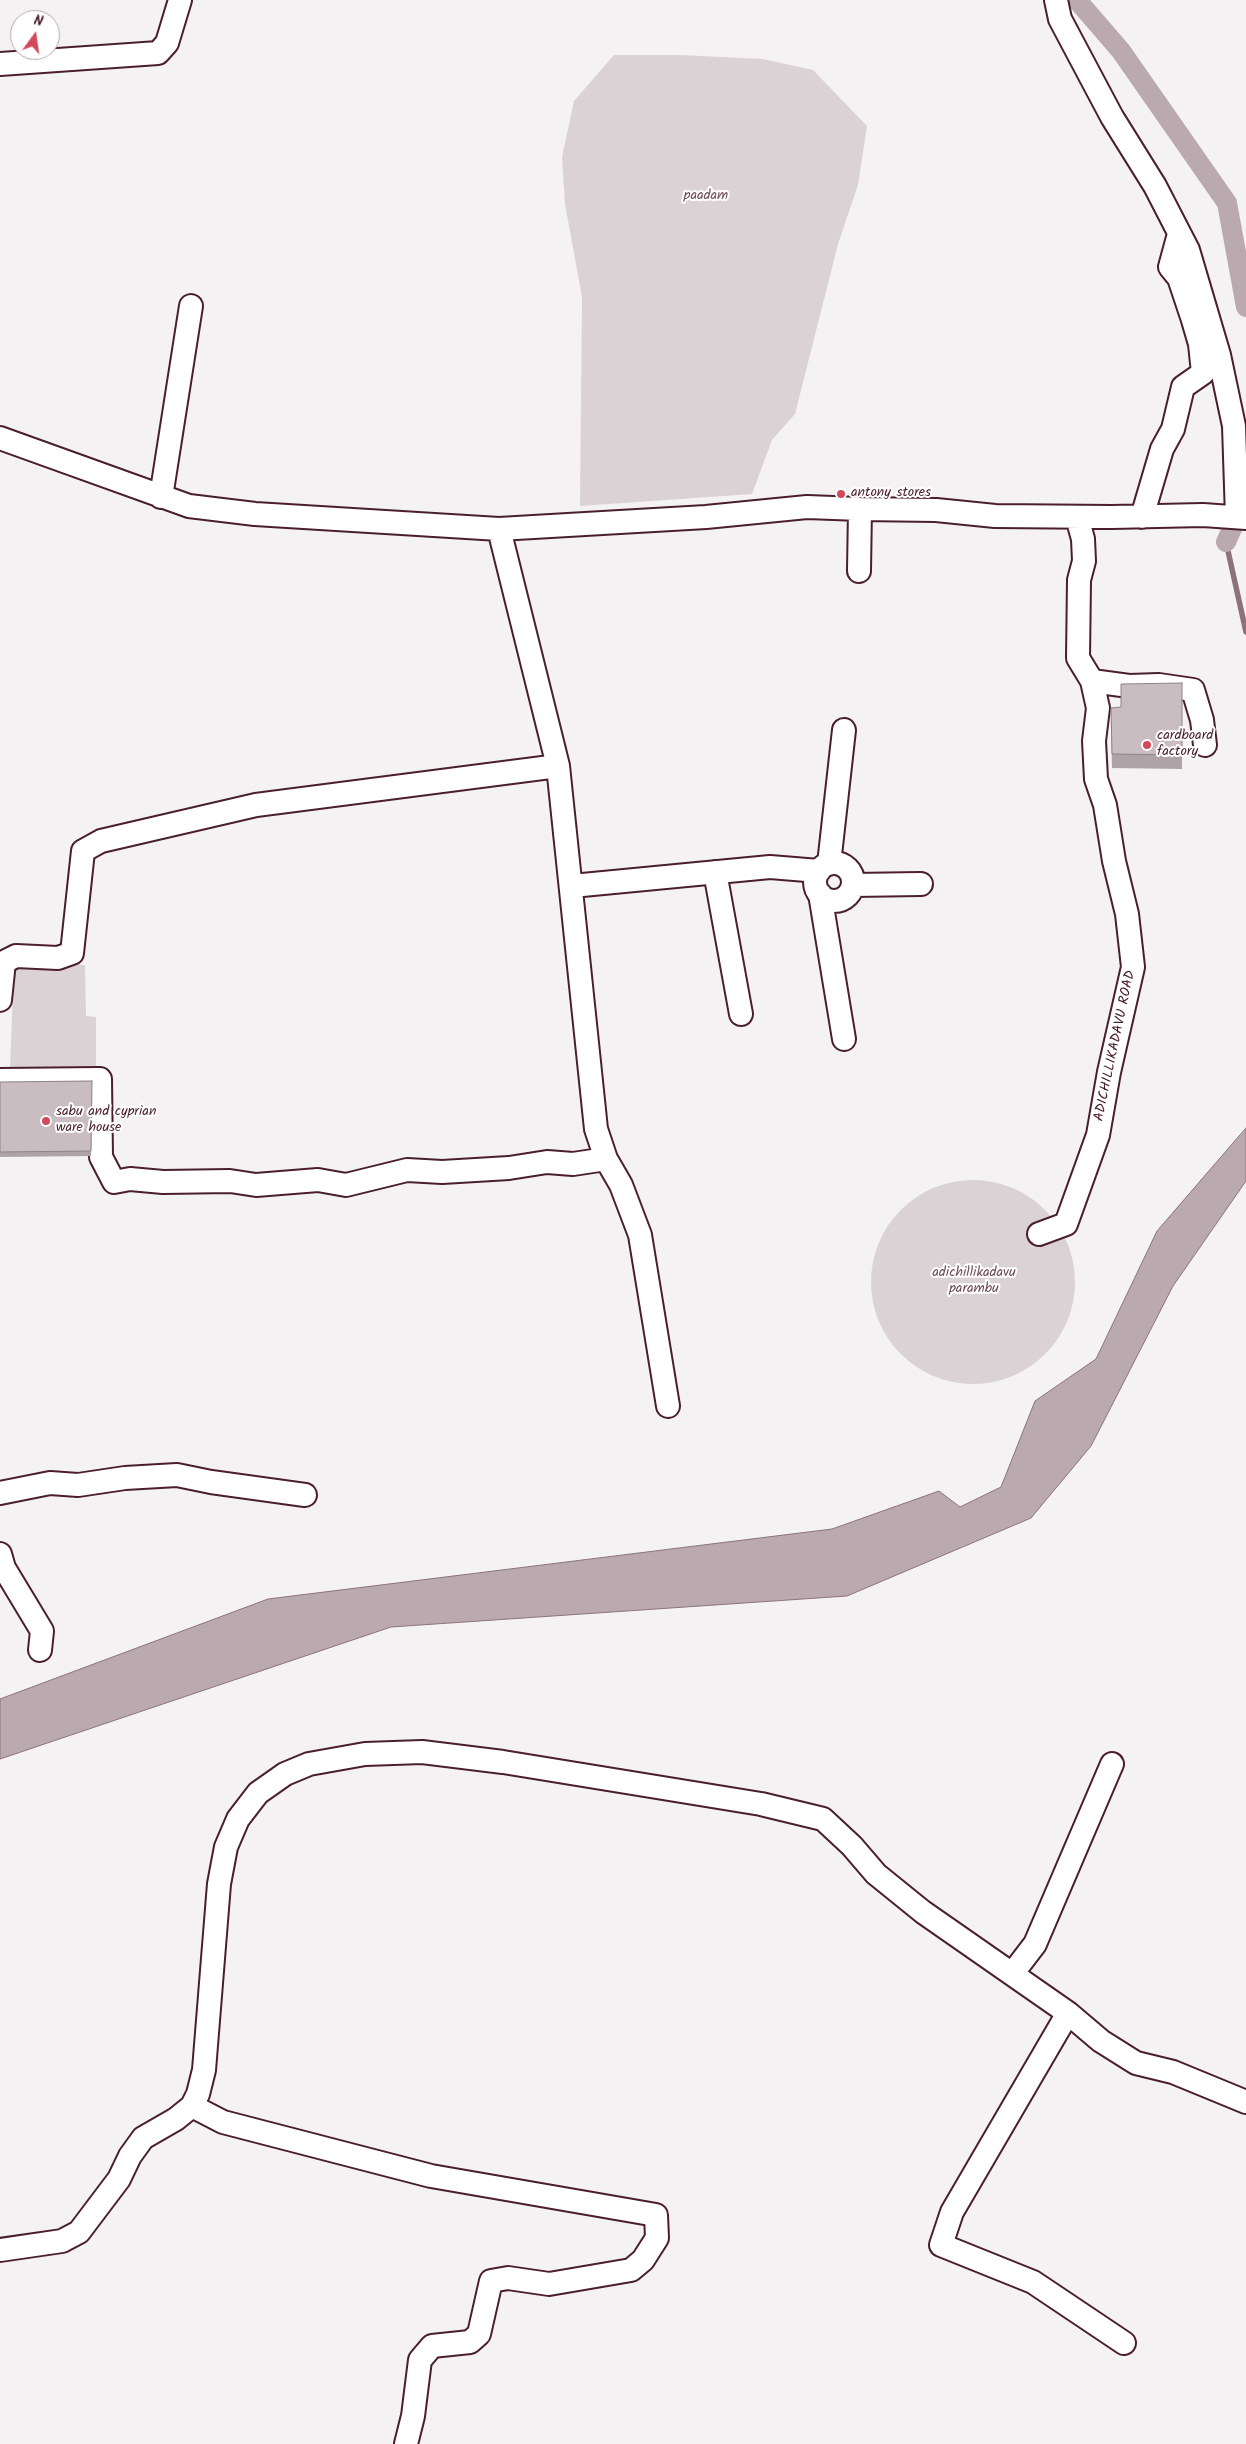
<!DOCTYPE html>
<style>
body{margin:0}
#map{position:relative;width:1246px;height:2444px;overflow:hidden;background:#f4f2f2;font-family:Kalam,sans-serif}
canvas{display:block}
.north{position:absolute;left:10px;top:10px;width:50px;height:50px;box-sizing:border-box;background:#fff;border:1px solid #b7a5aa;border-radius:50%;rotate:14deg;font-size:14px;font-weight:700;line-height:20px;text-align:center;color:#4a1f2b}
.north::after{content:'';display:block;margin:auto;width:18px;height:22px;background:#d1495b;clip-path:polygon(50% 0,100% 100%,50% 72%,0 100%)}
</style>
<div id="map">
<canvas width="1246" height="2444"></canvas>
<div class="north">N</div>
</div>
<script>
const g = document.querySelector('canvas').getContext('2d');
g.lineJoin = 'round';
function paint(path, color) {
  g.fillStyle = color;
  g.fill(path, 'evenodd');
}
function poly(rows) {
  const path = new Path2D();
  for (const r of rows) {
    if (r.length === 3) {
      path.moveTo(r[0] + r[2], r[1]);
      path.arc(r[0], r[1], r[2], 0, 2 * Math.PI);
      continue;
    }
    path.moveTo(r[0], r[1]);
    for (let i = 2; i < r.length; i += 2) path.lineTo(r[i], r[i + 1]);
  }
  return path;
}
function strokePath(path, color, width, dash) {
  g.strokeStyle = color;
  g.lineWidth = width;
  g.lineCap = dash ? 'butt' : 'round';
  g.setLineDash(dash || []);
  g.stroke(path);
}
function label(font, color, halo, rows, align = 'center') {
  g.font = font + ' Kalam,sans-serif';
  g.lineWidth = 4;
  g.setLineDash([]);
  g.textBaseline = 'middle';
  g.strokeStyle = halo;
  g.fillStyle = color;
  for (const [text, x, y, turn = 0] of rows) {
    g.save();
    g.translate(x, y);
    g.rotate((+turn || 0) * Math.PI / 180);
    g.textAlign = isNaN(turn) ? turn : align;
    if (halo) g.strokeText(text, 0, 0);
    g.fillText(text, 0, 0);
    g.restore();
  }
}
paint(poly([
 [614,55,680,55,763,59,813,70,867,126,858,185,838,244,795,414,772,440,752,494,580,506,582,297,565,204,562,157,574,101],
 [14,965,85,965,86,1016,96,1017,96,1068,10,1069],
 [973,1282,102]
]), '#dbd2d5');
const water = poly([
 [1246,1128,1246,1181,1173,1286,1091,1446,1031,1518,847,1596,391,1627,0,1759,0,1699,268,1599,832,1529,939,1491,960,1507,1001,1487,1035,1401,1096,1359,1157,1231,1246,1128]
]);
paint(water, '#baa9ae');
strokePath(water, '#8d727a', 1);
strokePath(poly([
 [1226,542,1246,632]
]), '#8d727a', 5.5);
strokePath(poly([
 [1077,0,1121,51,1227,203,1246,307],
 [1226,542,1243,504]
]), '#baa9ae', 20);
const minor = poly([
 [1056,0,1060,19,1112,117,1155,186,1188,250,1219,355,1234,426,1237,517],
 [0,64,158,53,167,43,180,0],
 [0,438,189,506,255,514,499,529,706,517,807,507,860,509,859,571],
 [161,497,191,306],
 [860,509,936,510,995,516,1112,517,1203,515,1246,518],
 [1142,517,1162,449,1173,429,1183,387,1203,373,1200,344,1193,320,1179,278,1170,267,1179,234],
 [499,529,558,766,596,1129,606,1159,621,1185,640,1235,668,1406],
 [1092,681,1129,686,1159,685,1193,690,1202,720,1205,745],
 [834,882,19],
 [829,864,844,730],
 [715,872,741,1014],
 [853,885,921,884],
 [572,886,770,867,819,871],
 [820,894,844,1039],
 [0,1000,4,962,16,956,58,958,72,953,83,851,101,841,256,805,558,766],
 [0,1080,100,1079,101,1157,114,1182,130,1179,163,1182,230,1181,256,1185,318,1180,346,1185,407,1170,442,1172,509,1168,547,1162,573,1164,606,1159],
 [1039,1234,1066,1224,1098,1135,1109,1072,1133,967,1127,914,1114,861,1105,805,1096,779,1094,741,1098,708,1092,681,1078,658,1079,580,1084,561,1083,539,1077,517],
 [0,1493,50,1483,78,1485,125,1478,177,1475,211,1482,305,1495],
 [0,1554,4,1568,42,1631,40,1650],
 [1012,1974,1035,1944,1112,1764],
 [1068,2013,952,2212,941,2245,1033,2282,1124,2343],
 [192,2106,223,2122,431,2176,656,2215,657,2238,643,2260,631,2270,549,2284,508,2278,491,2281,479,2334,470,2342,432,2346,420,2360,413,2416,406,2444],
 [0,2250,62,2241,79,2232,119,2179,130,2156,143,2138,176,2119,192,2106,198,2094,204,2070,219,1884,226,1847,238,1819,258,1793,285,1774,309,1764,365,1754,422,1752,503,1762,761,1804,823,1819,852,1846,876,1874,923,1912,1068,2013,1101,2041,1136,2063,1173,2072,1246,2102]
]);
strokePath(minor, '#4a1f2b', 26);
strokePath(minor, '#fff', 22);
paint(poly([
 [1182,683,1182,769,1112,768,1111,722,1121,707],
 [92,1081,91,1156,0,1157,0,1082]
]), '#aea3a6');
const building = poly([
 [1182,683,1182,755,1112,754,1111,708,1121,707,1121,684,1182,683],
 [92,1081,91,1151,0,1152,0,1082,92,1081]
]);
paint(building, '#cabdc1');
strokePath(building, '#8d8487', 1);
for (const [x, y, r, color] of [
 [841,494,5,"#d1495b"],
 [1147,745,5,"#d1495b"],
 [46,1121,5,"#d1495b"]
]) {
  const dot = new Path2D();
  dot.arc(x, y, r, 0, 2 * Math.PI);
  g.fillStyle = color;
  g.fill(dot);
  strokePath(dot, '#fff', 2);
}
label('14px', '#6e4c56', '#fff', [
 ["paadam",706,197],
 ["adichillikadavu",974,1274],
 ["parambu",974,1290]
]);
label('14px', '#4a1f2b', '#fff', [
 ["antony stores",851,494],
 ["cardboard",1157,737],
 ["factory",1157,753],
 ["sabu and cyprian",56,1113],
 ["ware house",56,1129]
], 'left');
label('14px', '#4a1f2b', '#fff', [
 ["ADICHILLIKADAVU ROAD",1116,1046,-78]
]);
</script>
